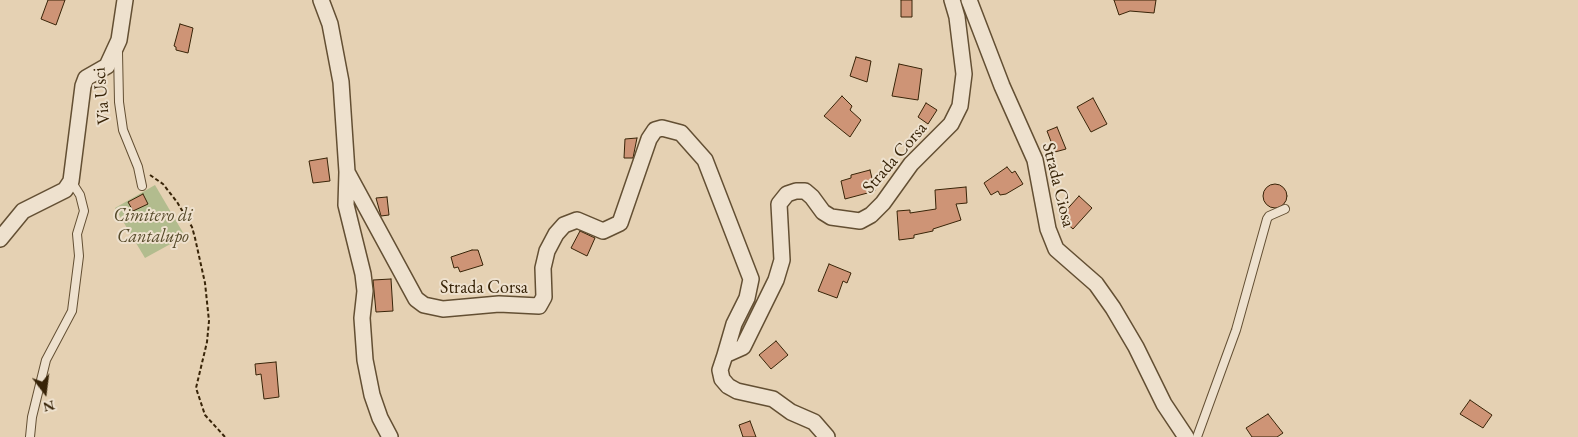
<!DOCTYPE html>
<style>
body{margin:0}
#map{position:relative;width:1578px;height:437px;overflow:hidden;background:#e5d1b3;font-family:"EB Garamond",serif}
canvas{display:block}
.north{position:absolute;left:20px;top:367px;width:50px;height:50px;-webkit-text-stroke:4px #eee1ce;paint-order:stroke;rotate:165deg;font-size:14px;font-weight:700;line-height:20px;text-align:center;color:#382408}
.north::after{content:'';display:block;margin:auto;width:18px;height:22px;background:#382408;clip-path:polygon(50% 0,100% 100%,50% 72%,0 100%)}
</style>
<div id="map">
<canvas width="1578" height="437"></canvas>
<div class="north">N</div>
</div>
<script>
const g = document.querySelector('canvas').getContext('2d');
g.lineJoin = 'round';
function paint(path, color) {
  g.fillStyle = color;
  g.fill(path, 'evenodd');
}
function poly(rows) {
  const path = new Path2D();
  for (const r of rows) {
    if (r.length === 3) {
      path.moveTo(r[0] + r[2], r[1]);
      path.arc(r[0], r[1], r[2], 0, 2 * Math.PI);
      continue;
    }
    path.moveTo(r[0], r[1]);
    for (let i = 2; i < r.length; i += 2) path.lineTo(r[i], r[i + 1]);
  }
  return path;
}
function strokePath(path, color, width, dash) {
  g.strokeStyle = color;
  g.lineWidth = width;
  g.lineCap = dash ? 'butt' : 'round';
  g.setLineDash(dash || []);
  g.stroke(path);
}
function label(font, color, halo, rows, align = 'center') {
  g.font = font + ' "EB Garamond",serif';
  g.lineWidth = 4;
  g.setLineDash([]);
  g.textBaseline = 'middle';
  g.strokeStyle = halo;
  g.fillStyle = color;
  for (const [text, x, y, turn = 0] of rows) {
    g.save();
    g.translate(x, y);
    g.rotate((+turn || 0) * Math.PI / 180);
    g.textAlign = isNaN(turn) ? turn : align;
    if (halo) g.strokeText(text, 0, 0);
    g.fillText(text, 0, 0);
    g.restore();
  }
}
paint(poly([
 [155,185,185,236,145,258,115,208]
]), '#b2bc8e');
const building = poly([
 [48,0,65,0,56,25,41,19,48,0],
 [901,0,912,0,912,17,901,17,901,0],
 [1114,0,1156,0,1154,13,1130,11,1119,15,1114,0],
 [180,24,193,28,188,53,176,50,176,47,174,46,180,24],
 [856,57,871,61,867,82,850,76,856,57],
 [899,64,922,69,918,100,892,96,899,64],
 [842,96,852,106,850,110,861,120,850,137,824,116,842,96],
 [1093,98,1107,124,1091,132,1077,107,1093,98],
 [926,103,937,110,928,124,918,117,926,103],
 [1057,127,1066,149,1055,152,1047,131,1057,127],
 [637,138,633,158,624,158,625,139,637,138],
 [327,158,330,181,313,183,309,161,327,158],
 [1007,167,1012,173,1015,171,1023,184,1006,194,1000,195,998,191,991,195,984,183,1007,167],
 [870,170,875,191,845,199,841,181,851,178,851,175,870,170],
 [1275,196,12],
 [966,187,967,203,956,204,961,220,933,229,933,231,914,235,914,238,899,240,897,211,910,210,910,213,936,209,935,190,966,187],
 [143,194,148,204,133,211,128,202,143,194],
 [1079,196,1092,208,1073,229,1065,222,1067,220,1062,215,1079,196],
 [387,197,389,215,381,216,376,198,387,197],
 [580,231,595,238,587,256,571,248,580,231],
 [472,250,478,250,483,265,460,272,458,267,454,268,451,257,472,250],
 [829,264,851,273,847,283,843,281,837,298,818,291,829,264],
 [391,279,393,311,376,312,373,280,391,279],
 [776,341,788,355,771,369,759,355,776,341],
 [276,362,279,397,264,399,261,374,256,375,255,364,276,362],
 [1470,400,1492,415,1483,428,1460,414,1470,400],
 [1268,414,1283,433,1277,437,1252,437,1246,428,1268,414],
 [750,421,756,437,743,437,739,425,750,421]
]);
paint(building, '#ce9476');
strokePath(building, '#382408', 1);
const service = poly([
 [118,52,119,102,123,130,138,167,142,186],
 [30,437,32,417,46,360,72,311,79,256,77,234,84,211,80,195,71,181],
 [1197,437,1236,330,1267,219,1269,216,1285,209]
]);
const minor = poly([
 [321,0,330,24,341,82,347,172,346,205,363,274,365,291,362,318,365,360,372,395,380,418,390,437],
 [969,0,1002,86,1035,160,1048,229,1056,249,1096,284,1113,308,1136,347,1164,404,1186,437],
 [347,172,416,299,424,305,443,309,499,304,539,306,544,297,543,268,547,251,556,234,564,225,577,220,603,231,620,223,649,139,655,130,662,128,681,133,705,160,751,279,747,298,734,324,725,355],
 [0,239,23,211,65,190,71,181,83,86,86,78,107,66,119,40,125,0],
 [827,437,814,422,791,412,773,399,737,391,728,386,722,379,720,370,725,355,743,347,745,343,776,280,782,260,779,204,787,194,796,191,805,191,812,197,823,212,831,217,860,221,871,215,883,203,911,164,951,124,960,106,964,74,957,17,952,0]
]);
strokePath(service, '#634f33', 10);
strokePath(minor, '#634f33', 18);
strokePath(poly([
 [150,175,163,184,177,202,192,227,195,238,205,283,209,321,207,342,196,388,205,415,225,437]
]), '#382408', 2, [4, 2.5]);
strokePath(service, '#eee1ce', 8);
strokePath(minor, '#eee1ce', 15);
label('18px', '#382408', '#eee1ce', [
 ["Via Usci",102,96,-95],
 ["Strada Corsa",895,158,-49],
 ["Strada Ciosa",1058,185,76],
 ["Strada Corsa",484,288]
]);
label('italic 18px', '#564a2a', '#eee1ce', [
 ["Cimitero di",153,216],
 ["Cantalupo",153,237]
]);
</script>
